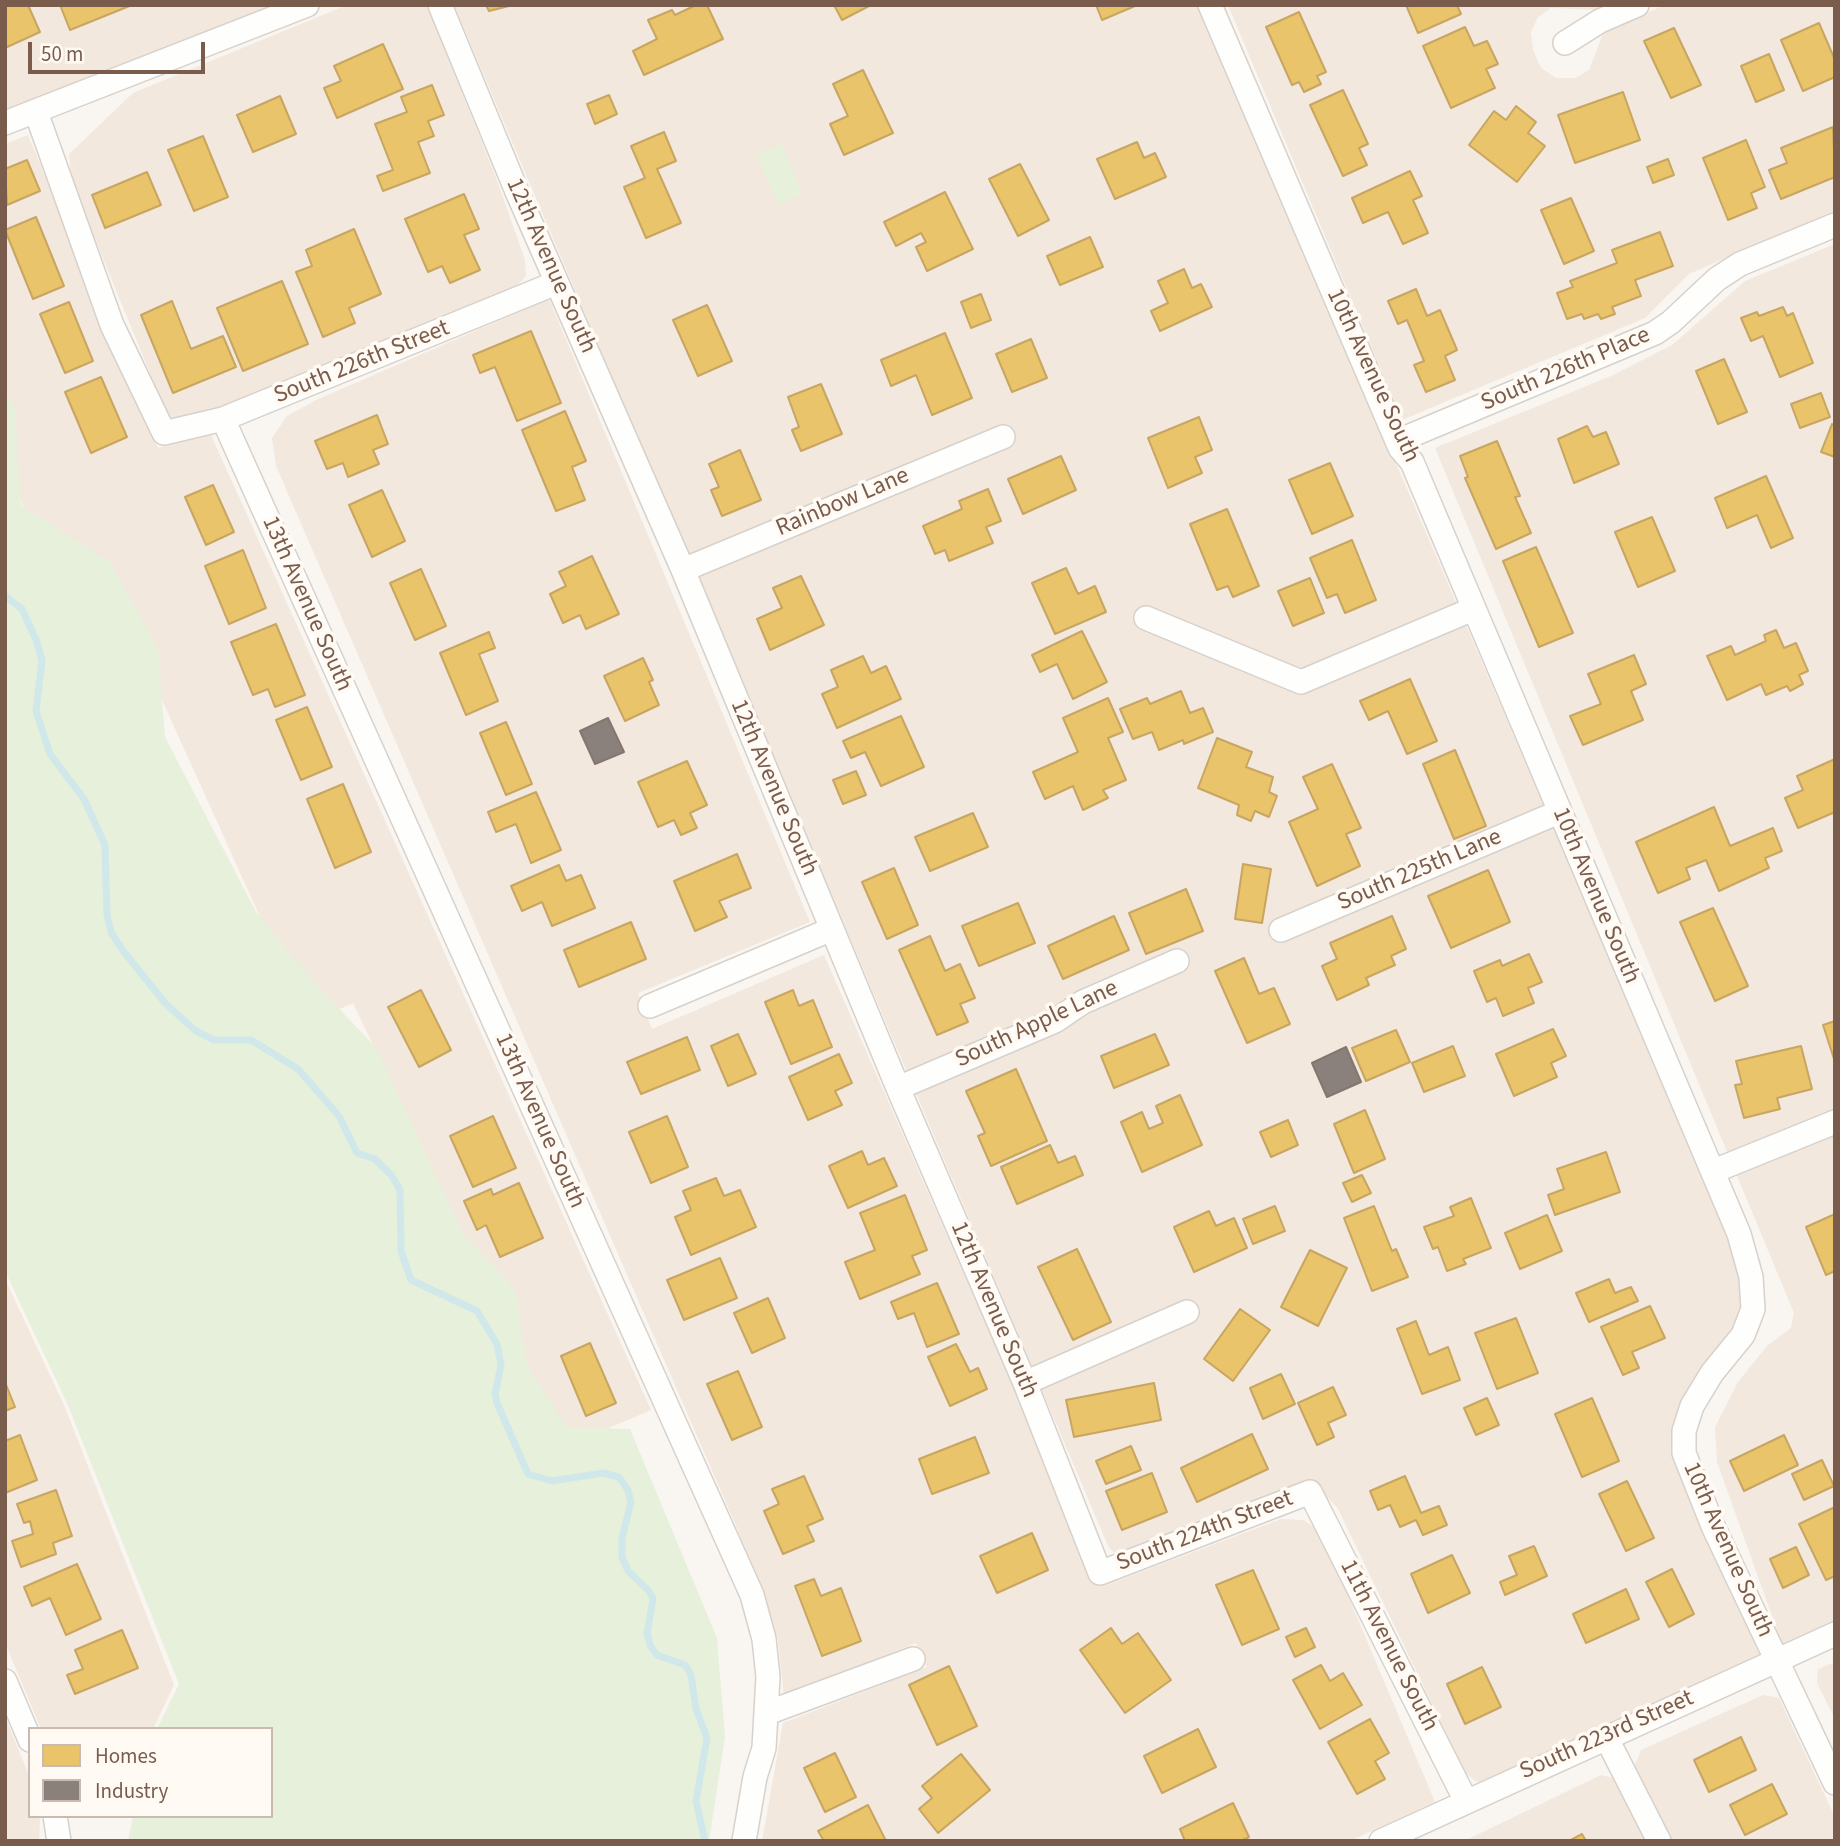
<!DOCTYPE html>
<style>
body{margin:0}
#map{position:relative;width:1840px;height:1846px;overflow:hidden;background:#f9f5f0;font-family:"Source Sans 3",sans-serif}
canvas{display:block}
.frame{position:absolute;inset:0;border:7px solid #7a5c4d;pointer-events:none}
.legend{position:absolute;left:28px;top:1727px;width:245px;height:91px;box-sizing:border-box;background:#fffaf3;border:2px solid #cabbb1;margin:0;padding:9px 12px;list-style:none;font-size:21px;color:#7a5c4d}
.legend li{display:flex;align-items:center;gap:14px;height:35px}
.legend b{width:35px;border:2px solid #cabbb1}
.scale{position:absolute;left:28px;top:42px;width:177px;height:32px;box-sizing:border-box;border:4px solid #7a5c4d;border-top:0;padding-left:9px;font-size:21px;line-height:24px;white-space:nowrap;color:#7a5c4d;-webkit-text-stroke:5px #fffaf3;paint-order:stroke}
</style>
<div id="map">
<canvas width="1840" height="1846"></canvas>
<div class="frame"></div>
<ul class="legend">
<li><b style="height:19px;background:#e9c46a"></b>Homes</li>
<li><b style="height:19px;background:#8a817c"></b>Industry</li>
</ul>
<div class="scale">50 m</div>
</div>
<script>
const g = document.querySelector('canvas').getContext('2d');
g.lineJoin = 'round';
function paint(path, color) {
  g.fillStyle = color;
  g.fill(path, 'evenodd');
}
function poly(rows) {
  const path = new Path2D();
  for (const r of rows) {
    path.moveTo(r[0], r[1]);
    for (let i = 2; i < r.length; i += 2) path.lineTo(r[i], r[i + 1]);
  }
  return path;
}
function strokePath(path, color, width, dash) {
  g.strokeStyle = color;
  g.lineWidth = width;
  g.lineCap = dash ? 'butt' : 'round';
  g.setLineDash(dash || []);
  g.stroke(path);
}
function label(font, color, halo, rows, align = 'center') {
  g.font = font + ' "Source Sans 3",sans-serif';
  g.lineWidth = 7;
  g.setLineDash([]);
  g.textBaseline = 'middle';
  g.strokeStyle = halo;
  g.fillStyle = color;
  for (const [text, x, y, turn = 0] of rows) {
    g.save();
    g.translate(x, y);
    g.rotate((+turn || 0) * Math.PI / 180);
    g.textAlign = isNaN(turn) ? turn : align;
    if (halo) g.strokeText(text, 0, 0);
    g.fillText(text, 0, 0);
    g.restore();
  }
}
paint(poly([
 [5,5,273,5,5,112],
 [347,5,427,5,498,183,525,260,526,276,514,289,213,415,185,419,168,417,72,183,69,154,133,93],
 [454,5,1198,5,1741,1262,1747,1307,1694,1409,1680,1474,1761,1658,1483,1783,1475,1781,1465,1772,1337,1507,1321,1492,1120,1557,1109,1548],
 [1228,5,1607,5,1596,10,1551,8,1538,17,1531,32,1533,50,1541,68,1556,78,1576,78,1589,70,1604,31,1665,5,1835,5,1835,211,1689,274,1645,318,1402,420],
 [28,135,158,448,211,435,651,1410,564,1447,353,1003,308,1023,124,616,82,636,5,466,5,144],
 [1835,244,1835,1620,1782,1644,1717,1462,1715,1427,1738,1382,1767,1346,1791,1328,1794,1313,1435,448,1611,376,1672,345,1745,281],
 [549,299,810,922,638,993,652,1029,824,955,1101,1587,1281,1519,1304,1520,1322,1534,1435,1802,1350,1841,762,1841,783,1723,927,1667,916,1643,784,1697,778,1640,737,1528,276,466,272,438,287,416,316,400],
 [5,1279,64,1405,174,1685,153,1729,41,1729,5,1643],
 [1835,1662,1835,1719,1817,1683,1818,1669],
 [1763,1695,1779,1698,1835,1817,1835,1841,1669,1841,1633,1769,1641,1750],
 [5,1717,30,1778,30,1816,40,1816,39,1841,5,1841],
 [1601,1775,1617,1779,1646,1841,1464,1841]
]), '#f2e8de');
paint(poly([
 [781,144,803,193,778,205,756,155],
 [5,386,15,410,21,505,110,562,158,649,165,737,256,912,316,984,377,1049,463,1234,516,1290,527,1366,567,1427,630,1429,717,1638,725,1737,709,1841,128,1841,133,1816,271,1816,271,1729,157,1729,179,1684,67,1403,5,1271]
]), '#e7f0db');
const homes = poly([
 [5,5,28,5,40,32,5,48,5,5],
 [60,5,132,5,70,30,60,5],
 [486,5,513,5,489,11,486,5],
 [696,5,707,5,723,39,644,75,633,51,657,39,648,20,672,10,675,15,696,5],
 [834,5,871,5,842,20,834,5],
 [1096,5,1135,5,1135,6,1102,20,1096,5],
 [1406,5,1457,5,1461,14,1418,33,1406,5],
 [1299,12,1326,72,1317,76,1321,84,1304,92,1299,82,1292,85,1266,27,1299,12],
 [1819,23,1835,60,1835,77,1803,91,1781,40,1819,23],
 [1465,27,1474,46,1487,41,1498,64,1486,69,1495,88,1451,108,1423,46,1465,27],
 [1674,28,1701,85,1671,98,1644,41,1674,28],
 [383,44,403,89,337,118,324,88,341,81,334,66,383,44],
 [1769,54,1784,90,1756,102,1741,66,1769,54],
 [863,70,893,133,844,155,830,124,848,116,833,84,863,70],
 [432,85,444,115,428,121,434,136,418,142,430,173,383,191,377,176,393,170,375,124,407,112,401,97,432,85],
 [1343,90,1368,144,1359,148,1367,165,1343,176,1310,105,1343,90],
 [1623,92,1640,140,1575,163,1558,115,1623,92],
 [609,95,617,114,595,124,587,104,609,95],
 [280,96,296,134,253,152,237,115,280,96],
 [1516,106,1536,122,1528,133,1545,146,1517,182,1469,145,1494,111,1506,120,1516,106],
 [1833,127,1835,177,1781,199,1769,170,1787,163,1781,148,1833,127],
 [664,132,676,161,657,169,681,223,646,238,624,187,645,178,631,146,664,132],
 [203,136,228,197,194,211,168,150,203,136],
 [1746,140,1765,187,1751,193,1757,208,1728,220,1703,158,1746,140],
 [1137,142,1144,158,1155,153,1166,177,1115,199,1097,159,1137,142],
 [1668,159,1674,175,1653,183,1647,167,1668,159],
 [27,160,40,191,7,205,5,169,27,160],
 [1020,164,1049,220,1018,236,989,179,1020,164],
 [1410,171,1422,196,1413,200,1428,233,1403,244,1388,212,1363,223,1352,198,1410,171],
 [147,172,161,205,105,228,92,195,147,172],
 [945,192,973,249,927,271,916,247,926,242,921,233,896,246,884,222,945,192],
 [464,194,479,229,464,235,480,270,450,283,442,266,428,272,405,219,464,194],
 [1571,198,1594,251,1564,264,1541,210,1571,198],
 [36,217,64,286,33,299,5,230,36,217],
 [354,229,381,294,349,308,355,323,323,337,296,272,312,266,306,250,354,229],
 [1660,232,1673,266,1635,280,1641,296,1612,307,1615,314,1601,319,1598,314,1584,319,1582,314,1567,319,1557,293,1573,287,1570,281,1617,263,1612,250,1660,232],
 [1090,237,1103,267,1060,285,1047,256,1090,237],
 [1184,269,1192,288,1201,284,1212,307,1160,331,1151,311,1168,303,1158,281,1184,269],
 [282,281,308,344,243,371,217,308,282,281],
 [1416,289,1427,316,1440,310,1457,350,1445,356,1455,380,1426,392,1414,365,1424,361,1407,320,1398,324,1388,301,1416,289],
 [981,294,991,320,971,328,961,302,981,294],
 [172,301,191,349,223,336,236,367,173,393,141,315,172,301],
 [69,302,93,361,65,373,40,314,69,302],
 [707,305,732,361,698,376,673,320,707,305],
 [1783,307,1787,316,1793,313,1813,363,1780,377,1763,336,1751,341,1741,318,1757,312,1759,316,1783,307],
 [531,331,561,403,517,421,495,367,480,373,473,355,531,331],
 [945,333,972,398,932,415,916,375,891,386,881,360,945,333],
 [1031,339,1047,378,1012,392,996,354,1031,339],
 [1724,359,1747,412,1718,424,1696,371,1724,359],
 [101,377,127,437,91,453,65,392,101,377],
 [821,384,842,434,801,451,792,430,799,427,788,397,821,384],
 [1821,393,1830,417,1800,428,1791,404,1821,393],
 [565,411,586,461,572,467,585,500,556,511,522,430,565,411],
 [377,415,388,444,373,450,379,464,348,477,343,463,327,469,315,441,377,415],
 [1199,417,1212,450,1195,457,1202,473,1168,488,1148,438,1199,417],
 [1832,424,1835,426,1835,457,1821,452,1832,424],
 [1587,426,1593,437,1606,432,1619,464,1574,483,1558,439,1587,426],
 [1497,441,1520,496,1515,497,1531,533,1496,549,1465,478,1468,477,1460,456,1497,441],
 [740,450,761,500,722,516,711,490,719,487,709,464,740,450],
 [1061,456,1076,490,1023,514,1008,479,1061,456],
 [1330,463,1353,516,1312,534,1289,480,1330,463],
 [1766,476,1793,538,1771,548,1757,515,1727,528,1715,498,1766,476],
 [213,485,234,532,206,545,185,497,213,485],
 [988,489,1001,521,986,527,993,543,949,561,945,550,935,554,923,526,962,509,959,501,988,489],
 [382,490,405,541,372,557,349,505,382,490],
 [1227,509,1259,586,1233,597,1228,586,1217,590,1190,524,1227,509],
 [1652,517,1675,571,1638,587,1615,532,1652,517],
 [1352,540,1376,600,1345,613,1337,594,1327,598,1310,558,1352,540],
 [1536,547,1573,633,1539,647,1503,561,1536,547],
 [243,550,266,608,229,624,205,566,243,550],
 [592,556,619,614,586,629,580,615,563,623,550,594,566,586,559,572,592,556],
 [1066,568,1078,594,1095,586,1106,612,1055,634,1032,583,1066,568],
 [421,569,446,626,415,640,390,583,421,569],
 [801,576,824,625,770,650,757,619,782,608,773,588,801,576],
 [1310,578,1324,613,1293,626,1278,591,1310,578],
 [276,624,305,695,275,707,268,689,253,695,231,642,276,624],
 [1776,630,1784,648,1796,643,1808,671,1799,675,1803,684,1790,691,1787,686,1766,695,1761,684,1727,700,1707,656,1731,646,1735,655,1766,641,1764,635,1776,630],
 [1082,631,1107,682,1073,699,1057,664,1040,672,1032,655,1082,631],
 [489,632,495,648,479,654,498,701,466,715,440,653,489,632],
 [1634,655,1646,684,1631,691,1643,720,1583,745,1570,716,1601,704,1588,674,1634,655],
 [863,656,871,673,886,666,901,699,837,728,822,694,838,687,831,670,863,656],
 [643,658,653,680,649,682,659,705,625,721,604,676,643,658],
 [1410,679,1437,741,1407,754,1388,711,1369,720,1360,701,1410,679],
 [1181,691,1190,713,1203,708,1213,732,1184,744,1183,740,1159,750,1152,732,1133,739,1120,709,1147,698,1150,704,1181,691],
 [1108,698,1123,732,1108,738,1126,780,1103,790,1108,798,1083,810,1073,786,1045,799,1033,772,1078,752,1063,718,1108,698],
 [307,707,332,767,301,780,276,720,307,707],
 [901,716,924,767,881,786,865,752,851,758,843,741,901,716],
 [506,722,532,784,506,795,480,733,506,722],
 [1217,738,1252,752,1246,767,1273,777,1269,792,1277,796,1269,817,1255,811,1251,821,1237,815,1239,805,1198,788,1217,738],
 [1455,750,1486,826,1454,839,1423,764,1455,750],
 [1835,759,1835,812,1798,828,1785,798,1803,790,1797,776,1835,759],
 [687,761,707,805,690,813,697,828,681,835,674,820,658,827,638,782,687,761],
 [1332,764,1361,828,1346,834,1360,866,1317,886,1289,822,1318,809,1303,777,1332,764],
 [856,771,866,795,843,804,833,780,856,771],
 [343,784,371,852,335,868,307,799,343,784],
 [536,792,561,850,531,863,516,824,496,832,488,812,536,792],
 [1714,807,1730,846,1773,828,1782,851,1765,858,1769,868,1719,891,1706,860,1686,868,1690,879,1658,893,1636,842,1714,807],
 [973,813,988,847,930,871,915,837,973,813],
 [737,854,751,888,719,901,727,917,695,931,674,881,737,854],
 [1243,864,1271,869,1262,923,1235,919,1243,864],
 [559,865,566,881,581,875,595,908,552,926,542,902,522,911,511,886,559,865],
 [894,868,918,925,887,939,862,882,894,868],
 [1488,870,1510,922,1451,948,1428,896,1488,870],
 [1186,889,1203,931,1146,954,1129,913,1186,889],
 [1018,903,1035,943,979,966,962,926,1018,903],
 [1713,908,1748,986,1715,1001,1680,922,1713,908],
 [1114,916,1129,950,1063,979,1048,946,1114,916],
 [1392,916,1406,949,1391,956,1395,965,1366,978,1369,985,1337,1000,1322,966,1337,959,1330,943,1392,916],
 [631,922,646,959,579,987,564,950,631,922],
 [930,936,945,971,960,964,975,998,960,1004,968,1022,937,1035,899,950,930,936],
 [1529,954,1542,982,1528,988,1534,1003,1503,1016,1496,998,1487,1002,1474,971,1500,960,1502,966,1529,954],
 [1244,958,1259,994,1274,988,1290,1024,1247,1043,1215,971,1244,958],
 [421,990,451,1050,419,1067,388,1007,421,990],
 [793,990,799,1006,813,1000,832,1047,791,1064,765,1002,793,990],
 [1835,1021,1835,1062,1823,1025,1835,1021],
 [1553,1029,1566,1056,1551,1063,1557,1077,1514,1096,1496,1054,1553,1029],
 [1396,1030,1410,1062,1366,1081,1352,1048,1396,1030],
 [738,1034,756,1074,728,1086,711,1046,738,1034],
 [1155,1034,1169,1065,1114,1088,1101,1056,1155,1034],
 [687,1037,700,1070,641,1094,627,1062,687,1037],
 [1453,1046,1465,1076,1424,1092,1412,1063,1453,1046],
 [1801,1046,1812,1089,1777,1098,1780,1109,1744,1118,1735,1085,1742,1084,1736,1061,1801,1046],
 [839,1054,852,1083,835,1091,842,1105,808,1120,789,1077,839,1054],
 [1016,1069,1047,1141,991,1166,978,1136,985,1133,966,1091,1016,1069],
 [1180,1095,1202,1145,1142,1172,1121,1122,1142,1112,1149,1129,1163,1123,1156,1106,1180,1095],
 [1365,1110,1385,1159,1354,1173,1334,1124,1365,1110],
 [493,1116,516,1168,473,1187,450,1136,493,1116],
 [667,1116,688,1167,651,1183,629,1132,667,1116],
 [1288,1120,1298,1145,1271,1157,1260,1132,1288,1120],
 [1050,1145,1058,1163,1075,1156,1083,1175,1017,1204,1001,1167,1050,1145],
 [862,1151,868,1165,884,1158,897,1186,848,1208,829,1166,862,1151],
 [1606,1152,1620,1192,1555,1215,1548,1195,1564,1189,1557,1169,1606,1152],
 [1362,1175,1371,1193,1352,1202,1343,1183,1362,1175],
 [716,1178,724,1196,740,1190,756,1227,691,1255,675,1217,691,1210,683,1191,716,1178],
 [519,1183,543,1238,500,1257,486,1225,477,1230,464,1201,491,1189,493,1195,519,1183],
 [905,1195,927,1250,912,1256,920,1274,860,1299,845,1262,875,1250,860,1213,905,1195],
 [1471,1198,1491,1248,1463,1259,1466,1264,1447,1271,1438,1247,1433,1249,1424,1227,1454,1216,1450,1207,1471,1198],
 [1275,1206,1285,1231,1253,1244,1243,1219,1275,1206],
 [1374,1206,1392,1251,1396,1249,1408,1277,1372,1291,1344,1218,1374,1206],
 [1209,1211,1216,1226,1234,1218,1247,1248,1194,1272,1174,1227,1209,1211],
 [1835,1214,1835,1271,1826,1275,1806,1227,1835,1214],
 [1547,1215,1562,1251,1520,1269,1505,1233,1547,1215],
 [1077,1249,1111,1322,1073,1340,1038,1267,1077,1249],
 [1310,1250,1347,1268,1318,1326,1281,1307,1310,1250],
 [720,1258,737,1298,684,1320,667,1280,720,1258],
 [1609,1279,1615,1293,1631,1287,1638,1301,1589,1322,1576,1293,1609,1279],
 [937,1283,959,1334,927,1347,914,1313,898,1319,891,1302,937,1283],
 [768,1298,785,1338,752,1353,734,1313,768,1298],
 [1650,1306,1665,1338,1632,1352,1639,1368,1623,1375,1601,1327,1650,1306],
 [1240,1309,1270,1330,1233,1381,1204,1359,1240,1309],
 [1516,1318,1538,1373,1497,1389,1475,1333,1516,1318],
 [1416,1321,1429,1355,1448,1347,1460,1380,1422,1394,1397,1329,1416,1321],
 [590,1343,616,1403,586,1416,561,1356,590,1343],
 [956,1344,970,1372,978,1368,987,1389,950,1406,928,1357,956,1344],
 [738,1371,762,1427,732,1440,707,1384,738,1371],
 [1281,1374,1295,1404,1263,1419,1250,1388,1281,1374],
 [5,1382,15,1407,5,1411,5,1382],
 [1154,1383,1161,1420,1074,1437,1066,1400,1154,1383],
 [1333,1387,1346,1415,1328,1423,1334,1437,1317,1445,1298,1403,1333,1387],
 [1487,1398,1499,1425,1476,1435,1464,1408,1487,1398],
 [1592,1398,1619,1461,1582,1477,1555,1414,1592,1398],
 [1252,1434,1268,1469,1197,1502,1181,1468,1252,1434],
 [20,1435,37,1480,5,1493,5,1441,20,1435],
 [1784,1435,1798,1465,1744,1491,1730,1461,1784,1435],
 [975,1437,989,1473,932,1494,919,1459,975,1437],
 [1131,1446,1141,1470,1106,1484,1096,1461,1131,1446],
 [1822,1460,1834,1486,1804,1500,1792,1474,1822,1460],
 [1152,1473,1167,1512,1122,1530,1106,1491,1152,1473],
 [804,1476,823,1519,807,1526,814,1541,783,1554,764,1511,779,1504,772,1489,804,1476],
 [1405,1476,1421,1513,1439,1506,1447,1525,1423,1535,1416,1520,1400,1527,1390,1505,1378,1510,1370,1491,1405,1476],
 [1627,1481,1654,1538,1626,1551,1599,1494,1627,1481],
 [56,1490,72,1536,53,1543,56,1554,21,1567,12,1541,33,1534,30,1521,24,1523,17,1504,56,1490],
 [1835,1507,1835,1576,1826,1580,1799,1524,1835,1507],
 [1032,1533,1048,1570,997,1593,980,1556,1032,1533],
 [1534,1546,1547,1576,1505,1595,1500,1582,1517,1575,1509,1556,1534,1546],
 [1796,1547,1809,1575,1783,1588,1770,1559,1796,1547],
 [1452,1555,1470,1593,1428,1613,1411,1574,1452,1555],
 [77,1564,101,1619,66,1635,50,1598,32,1606,24,1587,77,1564],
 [1672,1569,1694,1614,1669,1627,1646,1582,1672,1569],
 [1253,1570,1279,1629,1242,1645,1216,1585,1253,1570],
 [814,1579,821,1596,841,1588,861,1641,822,1656,795,1586,814,1579],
 [1626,1589,1639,1619,1586,1643,1573,1614,1626,1589],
 [1111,1628,1122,1644,1138,1633,1171,1680,1125,1713,1080,1650,1111,1628],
 [1306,1628,1315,1647,1295,1657,1286,1637,1306,1628],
 [122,1630,138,1668,75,1694,67,1675,83,1669,75,1650,122,1630],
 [1321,1665,1330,1681,1343,1673,1362,1705,1320,1729,1293,1680,1321,1665],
 [949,1666,977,1726,937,1745,909,1685,949,1666],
 [1482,1667,1501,1707,1465,1724,1447,1684,1482,1667],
 [1370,1719,1389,1753,1375,1761,1385,1779,1357,1794,1328,1742,1370,1719],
 [1198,1729,1216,1767,1162,1793,1144,1756,1198,1729],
 [1741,1737,1756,1770,1709,1792,1694,1760,1741,1737],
 [835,1753,856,1797,825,1812,804,1768,835,1753],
 [961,1754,990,1790,938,1833,919,1809,932,1798,922,1786,961,1754],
 [1772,1784,1787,1814,1745,1835,1730,1805,1772,1784],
 [1233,1803,1249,1837,1241,1841,1185,1841,1180,1829,1233,1803],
 [868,1805,886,1841,824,1841,818,1831,868,1805],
 [1582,1834,1586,1841,1569,1841,1582,1834]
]);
paint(homes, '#e9c46a');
strokePath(homes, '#c8a561', 2);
const industry = poly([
 [608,718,624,752,595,764,580,731,608,718],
 [1346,1047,1361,1082,1327,1097,1312,1063,1346,1047]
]);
paint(industry, '#8a817c');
strokePath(industry, '#85766e', 2);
strokePath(poly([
 [5,596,22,609,37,642,42,661,36,711,50,754,84,799,105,845,107,915,111,932,124,952,166,1004,196,1031,214,1040,251,1040,298,1069,339,1116,357,1153,375,1159,392,1176,400,1190,401,1251,411,1280,477,1311,497,1344,501,1365,495,1394,497,1403,528,1474,552,1481,603,1473,619,1477,628,1490,631,1502,622,1538,622,1557,628,1571,649,1591,653,1599,647,1634,651,1647,657,1655,685,1665,691,1675,696,1709,707,1738,696,1801,705,1841]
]), '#d0e8ea', 7);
const minor = poly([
 [440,5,518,194,683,570,898,1088,1025,1383,1100,1573,1310,1492,1466,1801],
 [1210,5,1400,448,1412,462,1739,1234,1751,1277,1753,1309,1743,1335,1712,1373,1692,1406,1684,1431,1684,1453,1713,1526,1835,1783],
 [1565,43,1600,21,1637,5],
 [36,112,112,325,164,433,223,419,556,283],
 [5,123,307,5],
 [223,419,752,1595,764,1639,768,1677,764,1748,755,1777,744,1841],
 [1398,441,1655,333,1671,322,1717,279,1740,264,1835,225],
 [683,570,1003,437],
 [1146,618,1301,682,1473,609],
 [1281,930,1559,812],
 [650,1006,832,929],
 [898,1088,1055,1021,1083,1002,1177,961],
 [1714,1171,1835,1122],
 [1025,1383,1187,1312],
 [5,1681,30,1740],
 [767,1713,913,1659],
 [1606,1737,1659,1841],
 [55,1816,59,1841],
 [1381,1841,1835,1634]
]);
strokePath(minor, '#d7d1cb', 26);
strokePath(minor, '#fefefd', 23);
label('24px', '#7a5c4d', '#fffaf3', [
 ["12th Avenue South",550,266,66],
 ["South 226th Street",362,363,-22],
 ["South 226th Place",1566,370,-23],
 ["10th Avenue South",1372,376,65],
 ["Rainbow Lane",843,503,-23],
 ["13th Avenue South",306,604,66],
 ["12th Avenue South",773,788,67],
 ["South 225th Lane",1420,871,-23],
 ["10th Avenue South",1595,896,67],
 ["South Apple Lane",1037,1025,-25],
 ["13th Avenue South",539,1121,66],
 ["12th Avenue South",993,1310,67],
 ["South 224th Street",1205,1532,-21],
 ["10th Avenue South",1727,1550,66],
 ["11th Avenue South",1388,1646,63],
 ["South 223rd Street",1607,1736,-24]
]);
</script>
